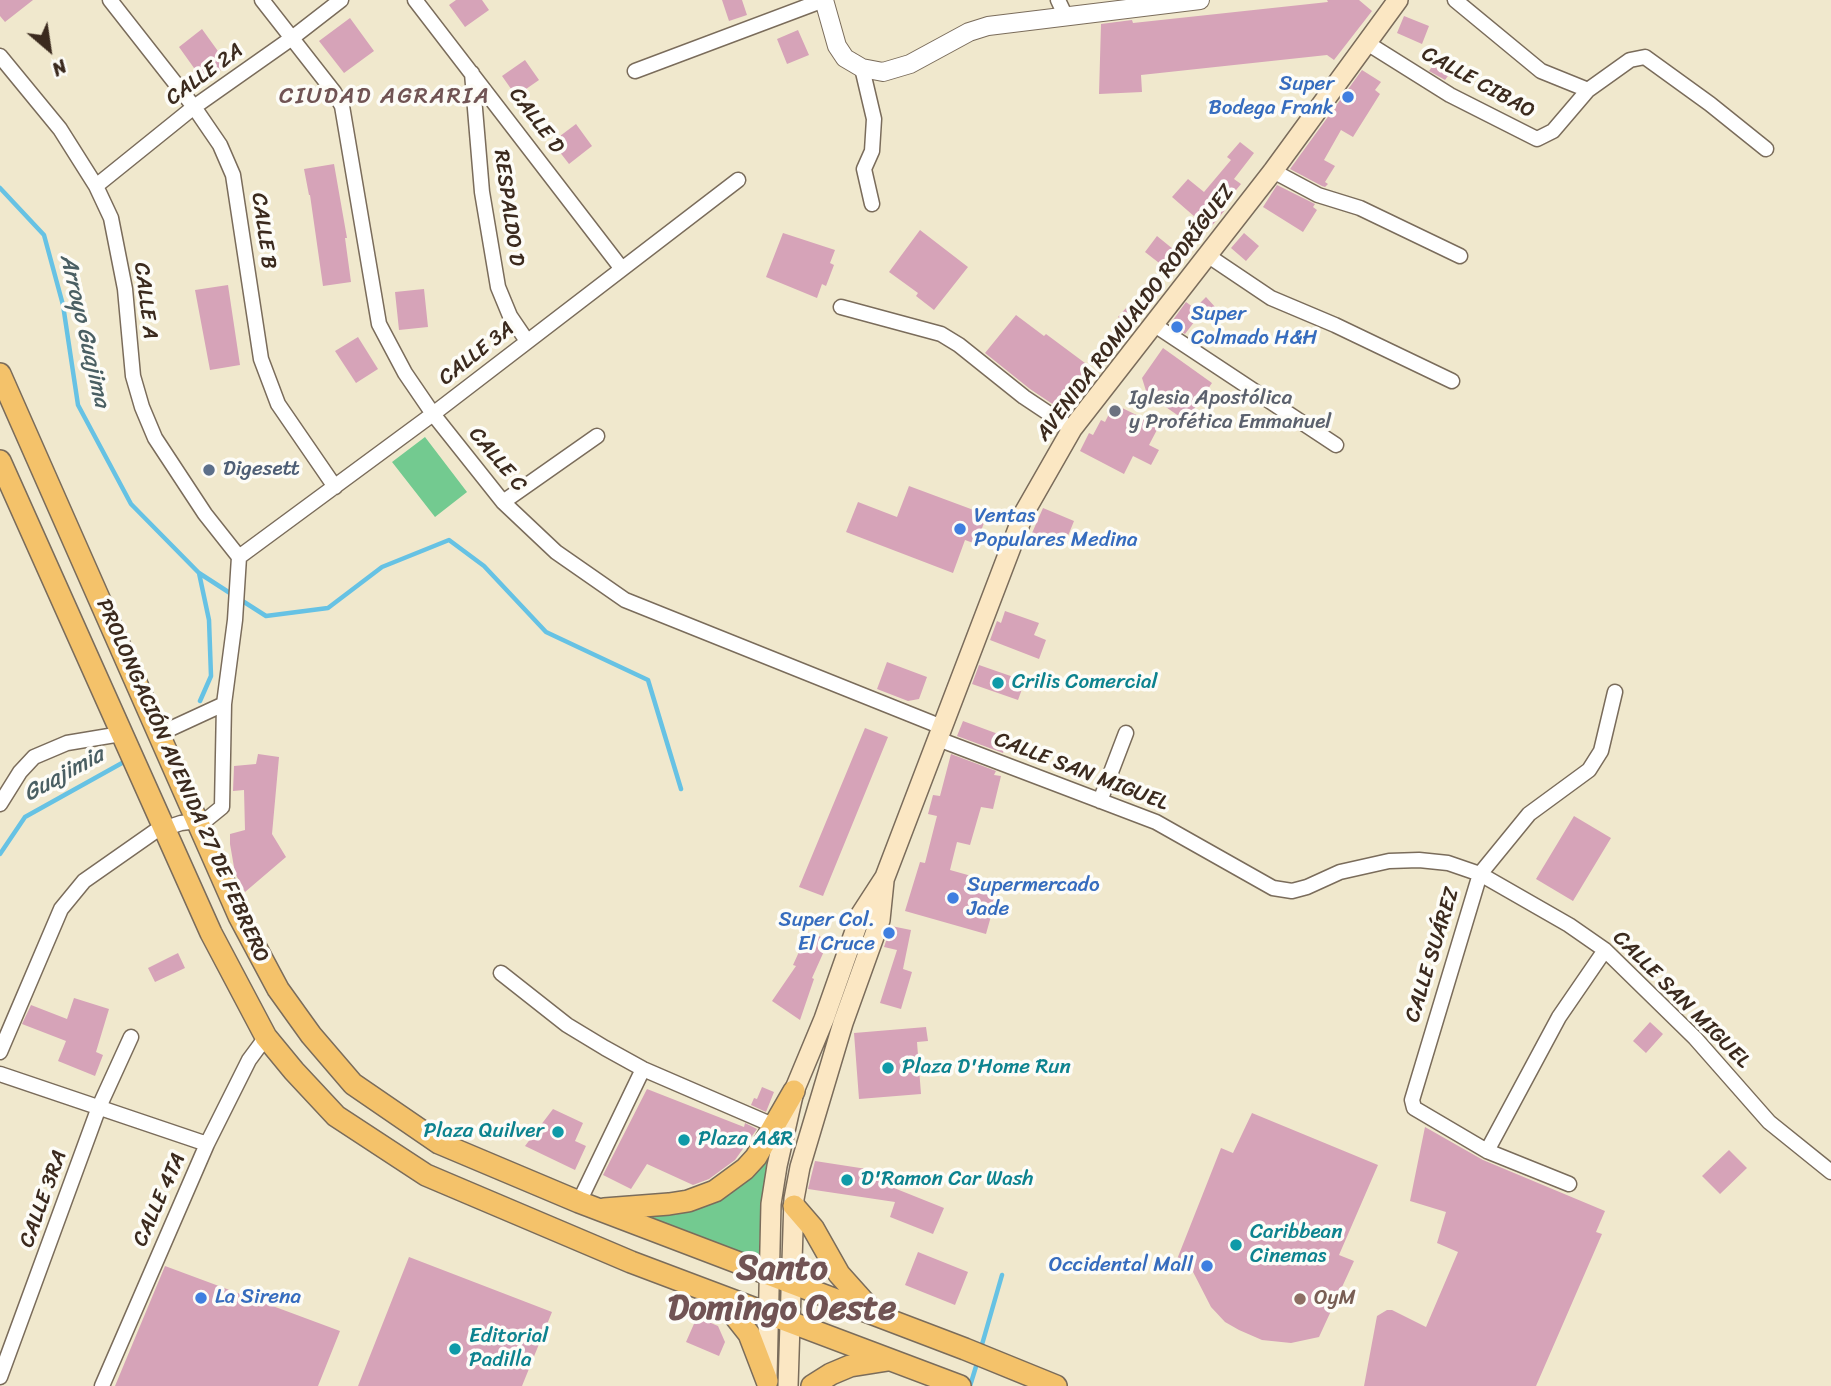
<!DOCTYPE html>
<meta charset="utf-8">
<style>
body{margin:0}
#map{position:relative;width:1831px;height:1386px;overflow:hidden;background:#f0e8cd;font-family:Sriracha,sans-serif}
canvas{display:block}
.north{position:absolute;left:14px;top:14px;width:70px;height:70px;-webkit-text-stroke:5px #fdfcf7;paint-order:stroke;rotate:151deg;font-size:19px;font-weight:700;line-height:28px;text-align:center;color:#3b2a1e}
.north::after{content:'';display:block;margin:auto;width:24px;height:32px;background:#3b2a1e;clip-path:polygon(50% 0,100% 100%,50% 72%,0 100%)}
</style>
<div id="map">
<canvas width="1831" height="1386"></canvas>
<div class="north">N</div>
</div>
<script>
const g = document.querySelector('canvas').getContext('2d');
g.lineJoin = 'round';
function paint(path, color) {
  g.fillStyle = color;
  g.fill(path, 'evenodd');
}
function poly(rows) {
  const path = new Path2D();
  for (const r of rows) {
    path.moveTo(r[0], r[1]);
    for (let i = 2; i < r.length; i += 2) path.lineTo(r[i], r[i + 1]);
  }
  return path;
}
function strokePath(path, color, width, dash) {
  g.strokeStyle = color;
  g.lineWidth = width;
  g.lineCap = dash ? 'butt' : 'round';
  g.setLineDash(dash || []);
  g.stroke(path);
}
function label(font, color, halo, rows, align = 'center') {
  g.font = font + ' Sriracha,sans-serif';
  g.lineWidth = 7;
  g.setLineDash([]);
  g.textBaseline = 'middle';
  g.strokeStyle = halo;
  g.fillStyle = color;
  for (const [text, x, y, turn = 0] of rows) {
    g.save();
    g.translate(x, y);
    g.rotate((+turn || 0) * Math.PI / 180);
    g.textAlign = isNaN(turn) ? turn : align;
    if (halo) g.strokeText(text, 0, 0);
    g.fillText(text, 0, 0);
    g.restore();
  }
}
paint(poly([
 [425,437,467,492,435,517,392,462],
 [769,1149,761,1204,759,1260,631,1213,660,1211]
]), '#73ca90');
strokePath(poly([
 [0,188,44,235,63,305,78,405,131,504,199,573,233,595],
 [199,573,209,620,211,676,200,701],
 [241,600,266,616,328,608,382,567,449,540,484,566,546,632,648,680,681,789],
 [0,854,25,817,122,763],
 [981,1348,1002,1275],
 [970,1386,978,1360]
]), '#66c2e4', 4.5);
paint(poly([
 [0,0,33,0,5,22,0,16],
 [456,0,482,0,489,10,465,27,449,5],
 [722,0,742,0,747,15,729,21],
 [1327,0,1359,0,1372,11,1334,60,1327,55,1141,75,1142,92,1099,94,1101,24,1132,20,1133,23,1328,2],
 [1404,16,1429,26,1422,44,1397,33],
 [350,18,374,51,344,73,319,41],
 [202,29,228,65,204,82,179,47],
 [798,30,809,55,787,64,777,39],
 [1438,58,1453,69,1445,80,1429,71],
 [525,60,539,80,516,96,502,76],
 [1362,70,1381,82,1375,90,1380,94,1353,137,1341,130,1324,160,1335,166,1325,182,1328,184,1325,187,1322,186,1290,169],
 [576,124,592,146,569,164,552,142],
 [1240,142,1254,153,1234,179,1241,184,1222,207,1225,210,1200,240,1186,229,1195,217,1172,197,1188,179,1204,192,1231,160,1227,157],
 [334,164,347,238,345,238,351,282,323,286,310,195,309,195,304,169],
 [1277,185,1315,204,1313,207,1317,210,1303,232,1263,207],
 [920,230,968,267,934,310,916,296,918,293,889,272],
 [783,233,835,250,830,263,834,265,826,286,822,284,817,298,766,277],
 [1244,233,1259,246,1246,261,1231,248],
 [1157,236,1184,258,1172,273,1145,252],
 [228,285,240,365,210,370,195,290],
 [424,289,428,327,399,330,395,292],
 [1206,297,1216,308,1207,317,1197,306],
 [1135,298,1145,306,1130,327,1118,317],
 [1186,302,1201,313,1185,334,1170,324],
 [1016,315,1044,336,1046,334,1089,366,1057,407,1030,389,985,353],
 [358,337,378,369,356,383,335,351],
 [1163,348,1212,383,1186,421,1147,394,1142,378],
 [1114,404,1159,426,1149,445,1159,450,1151,465,1133,456,1124,474,1080,451,1089,433,1093,435,1101,420,1105,422],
 [909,486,987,515,976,544,965,540,953,573,846,532,858,502,897,517],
 [1043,508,1074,521,1064,546,1032,533],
 [1005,611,1039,623,1034,635,1046,640,1039,659,990,640,997,621,1001,623],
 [887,662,927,677,919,699,908,701,877,689],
 [979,665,1025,681,1018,700,972,684],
 [963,721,1009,738,1003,753,957,736],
 [865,728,888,737,823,896,799,887],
 [258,754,279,757,272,834,286,857,245,892,235,873,230,844,230,834,245,830,244,790,233,791,234,766,256,764],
 [951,754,996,771,994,775,1001,776,993,809,981,807,970,845,957,842,950,870,1000,884,986,934,905,911,920,862,925,863,937,816,928,814,933,795,940,796],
 [1574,816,1611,838,1573,901,1536,879],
 [891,926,911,930,903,969,912,972,901,1009,880,1003,897,950,884,947],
 [808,932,829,940,812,978,814,979,800,1020,772,1001,796,966,793,965],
 [178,953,185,968,155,982,148,968],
 [74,998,109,1009,96,1052,103,1055,95,1076,58,1061,66,1041,22,1024,31,1005,67,1019],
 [1650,1022,1663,1034,1646,1053,1633,1041],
 [926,1027,928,1041,917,1042,921,1094,859,1099,854,1033],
 [762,1087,774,1092,766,1112,751,1105,754,1098,757,1099],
 [647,1089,744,1127,745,1123,757,1129,735,1160,709,1179,693,1185,647,1164,631,1189,603,1175],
 [553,1109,583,1123,575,1141,586,1146,575,1170,525,1146],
 [1252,1113,1378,1165,1339,1255,1354,1261,1319,1337,1291,1343,1262,1340,1239,1330,1225,1322,1211,1307,1191,1268,1172,1272,1221,1148,1233,1153],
 [1425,1127,1483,1160,1605,1211,1596,1232,1602,1234,1536,1386,1364,1386,1377,1316,1387,1310,1392,1310,1426,1327,1458,1252,1437,1243,1446,1212,1410,1201],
 [1729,1150,1747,1168,1720,1194,1702,1176],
 [815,1161,886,1172,884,1184,944,1208,933,1234,890,1217,895,1202,808,1189],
 [918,1252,968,1272,955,1305,905,1285],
 [409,1257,552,1312,522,1386,358,1386],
 [165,1266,340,1331,318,1386,115,1386],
 [697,1317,718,1326,725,1342,719,1356,686,1342]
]), '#d6a3b8');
const minor = poly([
 [110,0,194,107,220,145,233,175,261,359,278,404,335,487],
 [262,0,334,92,342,106,379,324,405,373,433,414,503,502,556,552,625,600,942,727],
 [415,0,622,269],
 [1058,0,1066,17],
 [1455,0,1541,71,1588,90],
 [1367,43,1450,95,1537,139,1553,131,1588,90,1630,60,1645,57,1710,104,1766,149],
 [0,56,60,129,96,186,111,218,125,289,133,376,142,407,155,438,205,514,239,557],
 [862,68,874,119,872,151,864,169,872,204],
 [635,71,824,0],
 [472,73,482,192,498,287,510,316,527,341],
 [1273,171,1318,195,1360,208,1460,256],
 [96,186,194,107,292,38,341,0],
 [1207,255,1271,298,1335,325,1452,381],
 [841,307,941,334,959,345,1024,397,1072,429],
 [1153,324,1336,445],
 [503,502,597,436],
 [239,557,433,414,738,180],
 [159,734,224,704],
 [938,739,1156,822,1273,888,1292,891,1307,887,1340,872,1389,861,1419,860,1448,863,1480,874,1569,925,1605,950,1695,1038,1769,1122,1831,1172],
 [1100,801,1126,733],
 [0,804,20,772,34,757,67,743,121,734],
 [501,973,567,1025,605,1048,643,1069,775,1126],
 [0,1052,61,909,84,881,154,832,181,823,206,820,222,807,224,704,235,620,239,557],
 [0,1074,207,1144],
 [1487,1151,1559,1017,1605,950],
 [1569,1184,1487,1151,1414,1108,1412,1100,1480,874,1529,814,1589,770,1601,751,1615,692],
 [579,1202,643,1069],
 [0,1377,99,1107,131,1037],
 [102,1386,207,1144,249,1060,266,1037]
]);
const tertiary = poly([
 [824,0,837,46,845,58,862,68,883,72,910,64,969,32,988,26,1200,0]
]);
const secondary = poly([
 [767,1378,771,1204,777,1166,794,1091,824,1019,861,914,885,877,1024,513,1072,429,1273,171,1398,0],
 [788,1386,794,1199,800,1167,843,1023,880,920,884,881]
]);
const primary = poly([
 [0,374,239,916,278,989,311,1035,353,1084,439,1143,579,1202,965,1349,1056,1386],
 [0,461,211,933,266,1037,294,1071,336,1116,426,1175,631,1262,960,1386],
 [794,1206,813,1228,839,1274,873,1312],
 [604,1209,669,1204,688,1201,715,1191,745,1169,756,1157,794,1091],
 [715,1299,734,1315,749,1334,767,1381],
 [812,1386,831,1374,850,1366,888,1360]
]);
strokePath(minor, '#7a6c5b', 17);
strokePath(tertiary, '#7a6c5b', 20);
strokePath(secondary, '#7a6c5b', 22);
strokePath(primary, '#7a6c5b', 24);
strokePath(minor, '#fff', 14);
strokePath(tertiary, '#fff', 18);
strokePath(secondary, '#fbe7c3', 19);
strokePath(primary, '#f4c26a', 21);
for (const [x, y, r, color] of [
 [1348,97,7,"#3f7fe0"],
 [1177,327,7,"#3f7fe0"],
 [1115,411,7,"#6b7280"],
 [209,470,7,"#5c6f8a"],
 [960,529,7,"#3f7fe0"],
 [998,683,7,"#0f9aa8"],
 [953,898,7,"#3f7fe0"],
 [889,933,7,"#3f7fe0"],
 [888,1068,7,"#0f9aa8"],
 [558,1132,7,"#0f9aa8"],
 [684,1140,7,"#0f9aa8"],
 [847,1180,7,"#0f9aa8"],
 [1236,1245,7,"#0f9aa8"],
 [1207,1266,7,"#3f7fe0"],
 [201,1298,7,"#3f7fe0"],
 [1300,1299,7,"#8d6e63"],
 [455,1349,7,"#0f9aa8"]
]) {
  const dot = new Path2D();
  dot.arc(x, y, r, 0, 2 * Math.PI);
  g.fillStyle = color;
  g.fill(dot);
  strokePath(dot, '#fdfcf7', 2.5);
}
label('21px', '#3b2a1e', '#fdfcf7', [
 ["CALLE 2A",205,75,-36],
 ["CALLE CIBAO",1478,83,29],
 ["CALLE D",536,121,53],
 ["RESPALDO D",508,208,82],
 ["CALLE B",263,231,82],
 ["CALLE A",145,301,83],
 ["AVENIDA ROMUALDO RODRÍGUEZ",1136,313,-53],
 ["CALLE 3A",477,354,-38],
 ["CALLE C",497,460,50],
 ["CALLE SAN MIGUEL",1081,772,21],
 ["PROLONGACIÓN AVENIDA 27 DE FEBRERO",182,781,66],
 ["CALLE SUÁREZ",1433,955,-73],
 ["CALLE SAN MIGUEL",1681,1000,45],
 ["CALLE 3RA",44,1199,-70],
 ["CALLE 4TA",160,1200,-66]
]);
label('21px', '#366cbe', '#fdfcf7', [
 ["Super",1334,85,"right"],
 ["Bodega Frank",1334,109,"right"],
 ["Super",1191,315],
 ["Colmado H&H",1191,339],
 ["Ventas",974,517],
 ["Populares Medina",974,541],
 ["Supermercado",967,886],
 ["Jade",967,910],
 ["Super Col.",875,921,"right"],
 ["El Cruce",875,945,"right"],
 ["Occidental Mall",1193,1266,"right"],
 ["La Sirena",215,1298]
], 'left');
label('21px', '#5b616d', '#fdfcf7', [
 ["Iglesia Apostólica",1129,399],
 ["y Profética Emmanuel",1129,423]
], 'left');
label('21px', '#4e5e75', '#fdfcf7', [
 ["Digesett",223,470]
], 'left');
label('21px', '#0d838f', '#fdfcf7', [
 ["Crilis Comercial",1012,683],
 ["Plaza D'Home Run",902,1068],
 ["Plaza Quilver",544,1132,"right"],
 ["Plaza A&R",698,1140],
 ["D'Ramon Car Wash",861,1180],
 ["Caribbean",1250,1233],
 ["Cinemas",1250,1257],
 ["Editorial",469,1337],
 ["Padilla",469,1361]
], 'left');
label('21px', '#785e54', '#fdfcf7', [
 ["OyM",1314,1299]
], 'left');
g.letterSpacing = '2px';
label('23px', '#715454', '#fdfcf7', [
 ["CIUDAD AGRARIA",385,97]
]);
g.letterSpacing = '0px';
label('italic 23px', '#4a5f63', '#fdfcf7', [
 ["Arroyo Guajima",84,331,77],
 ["Guajimia",64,775,-29]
]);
label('bold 35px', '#715454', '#fdfcf7', [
 ["Santo",782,1270],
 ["Domingo Oeste",782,1310]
]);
</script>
